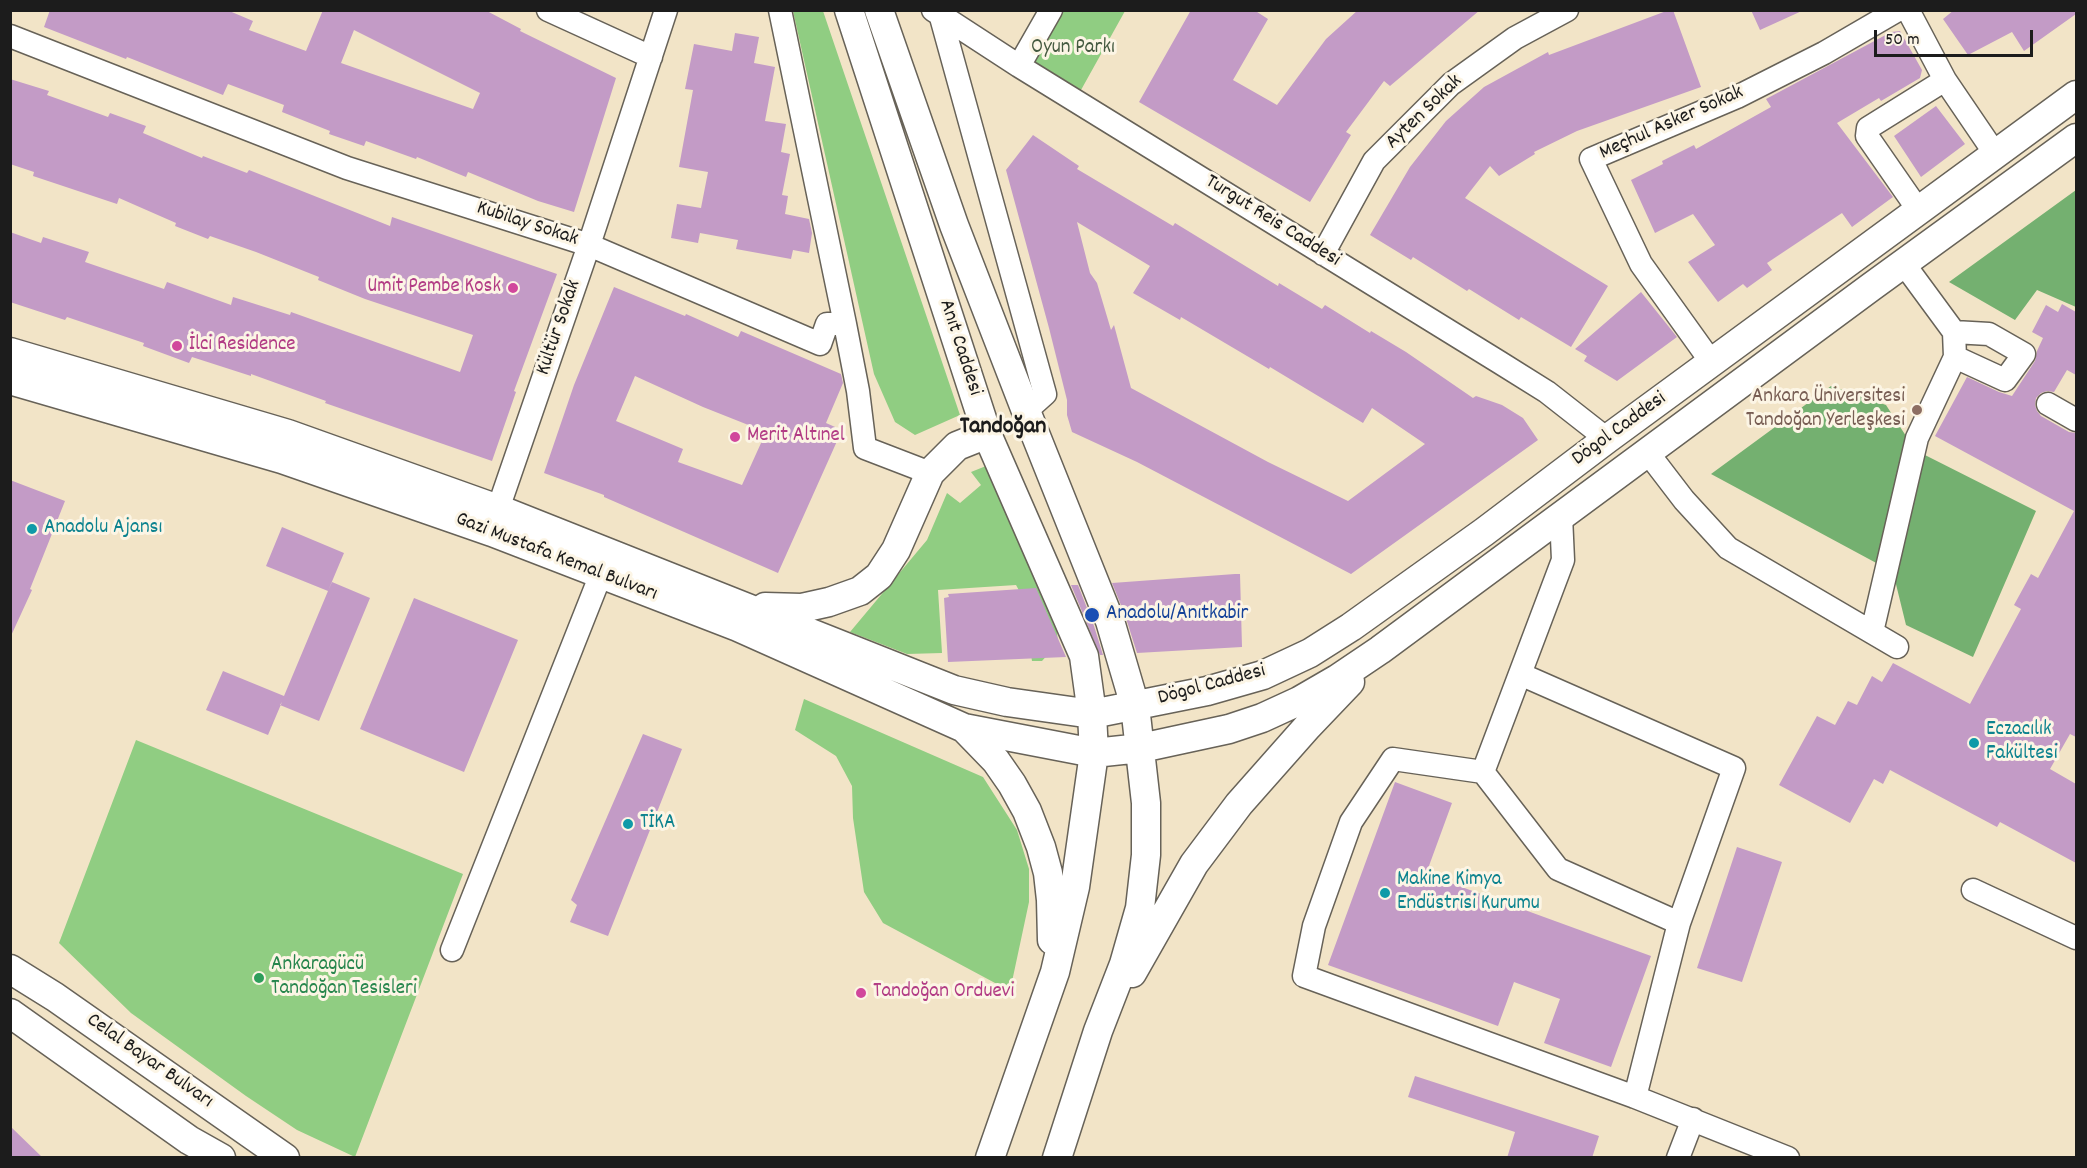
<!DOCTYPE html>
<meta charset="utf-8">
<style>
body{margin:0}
#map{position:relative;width:2087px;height:1168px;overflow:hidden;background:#f2e4c7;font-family:Dekko,sans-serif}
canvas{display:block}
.frame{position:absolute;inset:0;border:12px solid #1c1c1c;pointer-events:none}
.scale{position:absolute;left:1874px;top:30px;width:159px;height:27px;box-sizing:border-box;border:3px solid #1c1c1c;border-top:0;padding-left:8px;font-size:18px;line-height:21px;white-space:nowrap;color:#1c1c1c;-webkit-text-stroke:4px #fcf5e5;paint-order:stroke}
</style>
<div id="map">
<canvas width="2087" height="1168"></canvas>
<div class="frame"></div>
<div class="scale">50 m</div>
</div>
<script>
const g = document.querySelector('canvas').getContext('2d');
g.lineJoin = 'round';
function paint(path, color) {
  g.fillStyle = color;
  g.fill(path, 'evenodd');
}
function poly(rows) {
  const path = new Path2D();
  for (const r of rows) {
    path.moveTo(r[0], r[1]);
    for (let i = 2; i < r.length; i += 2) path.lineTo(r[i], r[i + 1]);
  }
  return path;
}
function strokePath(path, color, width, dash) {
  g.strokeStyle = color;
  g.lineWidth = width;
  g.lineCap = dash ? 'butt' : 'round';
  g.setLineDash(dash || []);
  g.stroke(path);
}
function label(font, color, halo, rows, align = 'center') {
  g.font = font + ' Dekko,sans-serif';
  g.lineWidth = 6;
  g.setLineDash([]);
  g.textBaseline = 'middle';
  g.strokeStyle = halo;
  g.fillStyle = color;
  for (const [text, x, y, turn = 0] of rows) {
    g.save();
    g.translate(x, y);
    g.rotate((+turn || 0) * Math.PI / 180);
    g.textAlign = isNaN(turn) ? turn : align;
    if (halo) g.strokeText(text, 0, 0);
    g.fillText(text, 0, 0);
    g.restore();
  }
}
paint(poly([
 [793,11,823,11,960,415,915,435,895,422,874,374],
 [1062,11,1125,11,1081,90,1035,62],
 [986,466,1056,621,1058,643,1042,661,1032,661,1021,594,1016,585,938,590,942,653,907,654,850,632,927,540,947,493,960,503,981,485,971,472],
 [804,699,983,777,1017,830,1029,869,1029,902,1010,991,883,923,864,892,853,818,852,786,836,756,795,730],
 [136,740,463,874,355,1157,297,1130,246,1096,131,1013,59,943]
]), '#90cd82');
paint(poly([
 [2076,190,2076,307,2037,290,2015,320,1949,282],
 [1831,386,1886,405,1915,450,2036,511,1973,657,1906,625,1893,572,1711,474]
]), '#74b070');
paint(poly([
 [50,10,227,10,253,21,249,30,306,51,323,10,485,10,521,29,520,31,616,78,574,212,538,201,468,172,466,177,417,157,416,159,366,141,364,146,329,134,330,131,282,112,284,105,228,84,223,95,127,57,126,59,44,27],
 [354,30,480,93,473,109,341,63],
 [1191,10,1254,10,1268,19,1233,80,1277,105,1326,39,1358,10,1480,10,1390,86,1384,81,1346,132,1351,135,1310,202,1139,102],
 [1669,10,1673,10,1701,87,1577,131,1534,152,1535,154,1499,176,1490,166,1465,198,1608,286,1571,347,1521,317,1519,320,1469,289,1467,291,1413,257,1411,260,1370,235,1410,167,1446,121,1484,87,1548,52,1549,55],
 [1751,10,1804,10,1760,30],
 [1954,10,2076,10,2076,14,2024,51,2012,32,1968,55,1943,19],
 [1900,31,1922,70,1920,78,1881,101,1879,98,1837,123,1893,197,1852,227,1842,213,1767,263,1772,270,1747,288,1743,284,1718,302,1688,262,1715,245,1693,214,1655,233,1631,180,1663,164,1662,161,1694,145,1696,149,1771,107,1766,99,1880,38,1891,32],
 [735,33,759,37,754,63,775,67,765,121,786,124,781,152,790,154,782,195,788,196,785,214,809,219,812,233,809,253,793,250,791,259,736,249,738,240,700,233,698,243,671,238,677,204,701,208,708,172,679,167,693,90,685,89,694,44,732,51],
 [10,79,49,91,47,95,108,117,110,113,146,126,143,133,202,158,203,156,247,173,249,170,390,226,392,217,557,274,514,391,516,392,492,461,325,403,326,401,251,374,251,376,192,357,189,363,143,346,144,343,67,317,65,320,10,302,10,232,41,243,43,237,89,252,85,262,164,289,167,282,231,305,233,297,290,315,291,312,460,372,473,335,365,299,318,280,319,277,256,252,210,236,208,239,175,226,176,223,119,198,117,204,33,176,34,172,10,164],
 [1936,106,1965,144,1921,177,1894,136],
 [1033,135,1079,166,1077,169,1173,226,1175,223,1278,286,1279,283,1322,309,1325,305,1370,333,1371,331,1406,352,1473,398,1476,396,1502,405,1523,418,1538,440,1351,574,1137,462,1072,432,1067,415,1067,400,1049,328,1006,170],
 [1077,222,1150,266,1133,293,1180,320,1181,317,1269,369,1270,367,1363,423,1372,408,1425,444,1348,501,1268,462,1131,388,1114,325,1111,330,1097,283,1090,273],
 [614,287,685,316,686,314,738,337,741,331,841,374,843,383,826,423,842,430,778,573,604,497,604,495,544,473,574,385],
 [635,376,703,407,766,432,742,485,678,462,683,449,616,421],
 [1641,292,1677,337,1617,381,1584,361,1587,356,1575,349],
 [2062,304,2076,312,2076,375,2067,370,2054,392,2047,391,2041,393,2036,398,2035,405,2037,411,2041,416,2069,432,2076,433,2076,737,2070,734,2050,769,2076,784,2076,863,2000,822,1997,827,1890,770,1883,784,1874,779,1850,823,1779,785,1817,716,1835,725,1848,701,1857,705,1872,676,1882,682,1893,663,1970,704,2021,609,2014,605,2031,574,2038,578,2074,511,1935,436,1967,377,1999,392,2012,396,2035,361,2037,351,2043,338,2032,332,2046,305,2058,312],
 [10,480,65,501,30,589,32,590,10,638],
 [282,527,344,553,328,591,332,582,370,598,319,721,280,705,282,702,268,735,206,710,223,671,284,696,328,591,266,566],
 [1235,574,1240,574,1242,647,1137,653,1125,615,1112,583],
 [1071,585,1078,585,1094,626,1103,655,1100,655],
 [1036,588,1066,657,948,662,944,598,949,597,948,594],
 [414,598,518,640,464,772,360,729],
 [643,734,682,749,608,936,570,922,577,905,571,900],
 [1395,782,1452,803,1426,874,1651,956,1611,1067,1544,1043,1560,999,1514,982,1498,1026,1328,965],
 [1737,847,1782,862,1742,982,1697,968],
 [1415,1076,1599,1136,1592,1158,1507,1158,1515,1132,1408,1097],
 [10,1126,43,1158,10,1158]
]), '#c39bc6');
const minor = poly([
 [548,10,651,57],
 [780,10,845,324],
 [933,10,1019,66,1499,362,1547,392,1607,439],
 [939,10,1045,394,1026,411],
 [1908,10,1945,80,1996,155],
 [10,36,347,168,589,245,820,344,827,324,845,324,858,391,865,448,930,473],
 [1019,66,1051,10],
 [1919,211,1867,136,1868,128,1945,80],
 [1323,254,1374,161,1451,84,1515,38,1567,10],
 [1954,332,1989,334,2024,354,2005,380,1955,357],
 [1712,363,1641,264,1591,159,1737,97,1824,53,1898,10],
 [2048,404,2076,420],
 [1648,453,1684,500,1728,548,1897,647],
 [498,509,589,245,666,10],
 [1872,632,1917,438,1955,357,1954,332,1904,264],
 [1520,674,1734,768,1679,923,1635,1097],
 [1483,772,1563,560,1561,516],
 [1973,890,2076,938],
 [1679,923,1558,869,1483,772,1393,759,1351,822,1314,926,1304,976,1635,1097,1788,1158],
 [452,950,601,574],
 [1678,1158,1693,1119]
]);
const major = poly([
 [849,10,987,434,1084,656,1092,714,1094,753,1075,887,1055,972,990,1158],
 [879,10,954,225,1026,411,1110,621,1135,706,1146,803,1146,855,1140,908,1124,964,1098,1031,1057,1158],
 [10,352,288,434,498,509,954,690,1007,702,1092,714,1207,691,1263,675,1310,653,1351,627,1484,532,1607,439,2076,95],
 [10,380,282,459,492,532,738,627,964,728,1094,753,1141,748,1229,729,1262,718,1299,701,1337,679,1380,650,1871,287,2076,138],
 [765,607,802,608,829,602,860,591,879,576,896,550,930,473,957,446,987,434],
 [964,728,996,761,1012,784,1027,811,1041,847,1048,873,1051,900,1052,940],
 [10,969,55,997,285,1158],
 [1132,973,1194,864,1239,804,1308,726,1350,682],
 [10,1013,189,1140,221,1158]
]);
strokePath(minor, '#676258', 25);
strokePath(major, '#676258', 31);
strokePath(minor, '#fff', 22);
strokePath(major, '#fff', 28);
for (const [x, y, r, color] of [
 [513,288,6,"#d1479c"],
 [177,346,6,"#d1479c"],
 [1917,410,6,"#8d6e63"],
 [735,437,6,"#d1479c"],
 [32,529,6,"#0f9aa8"],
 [1092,615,8,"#1a4fb4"],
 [1974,743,6,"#0f9aa8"],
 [628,824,6,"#0f9aa8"],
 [1385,893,6,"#0f9aa8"],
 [259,978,6,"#2e9e5b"],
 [861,993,6,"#d1479c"]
]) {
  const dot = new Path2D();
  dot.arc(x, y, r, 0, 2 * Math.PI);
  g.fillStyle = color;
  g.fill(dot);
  strokePath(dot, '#fcf5e5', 2);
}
label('21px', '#455a40', '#fcf5e5', [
 ["Oyun Parkı",1073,49]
]);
label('21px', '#1c1c1c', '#fcf5e5', [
 ["Ayten Sokak",1425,113,-44],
 ["Meçhul Asker Sokak",1672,124,-24],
 ["Turgut Reis Caddesi",1272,222,32],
 ["Kubilay Sokak",527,225,18],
 ["Kültür Sokak",560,328,-71],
 ["Anıt Caddesi",959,348,72],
 ["Dögol Caddesi",1620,430,-36],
 ["Gazi Mustafa Kemal Bulvarı",556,558,21],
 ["Dögol Caddesi",1212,686,-15],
 ["Celal Bayar Bulvarı",149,1062,35]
]);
label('21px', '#b23c85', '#fcf5e5', [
 ["Umit Pembe Kosk",501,288,"right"],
 ["İlci Residence",189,346],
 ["Merit Altınel",747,437],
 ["Tandoğan Orduevi",873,993]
], 'left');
label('21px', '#785e54', '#fcf5e5', [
 ["Ankara Üniversitesi",1905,398],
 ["Tandoğan Yerleşkesi",1905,422]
], 'right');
label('21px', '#0d838f', '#fcf5e5', [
 ["Anadolu Ajansı",44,529],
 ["Eczacılık",1986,731],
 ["Fakültesi",1986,755],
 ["TİKA",640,824],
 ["Makine Kimya",1397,881],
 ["Endüstrisi Kurumu",1397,905]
], 'left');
label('21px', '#164399', '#fcf5e5', [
 ["Anadolu/Anıtkabir",1106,615]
], 'left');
label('21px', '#27864d', '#fcf5e5', [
 ["Ankaragücü",271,966],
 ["Tandoğan Tesisleri",271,990]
], 'left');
label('bold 24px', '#1c1c1c', '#fcf5e5', [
 ["Tandoğan",1003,429]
]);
</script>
